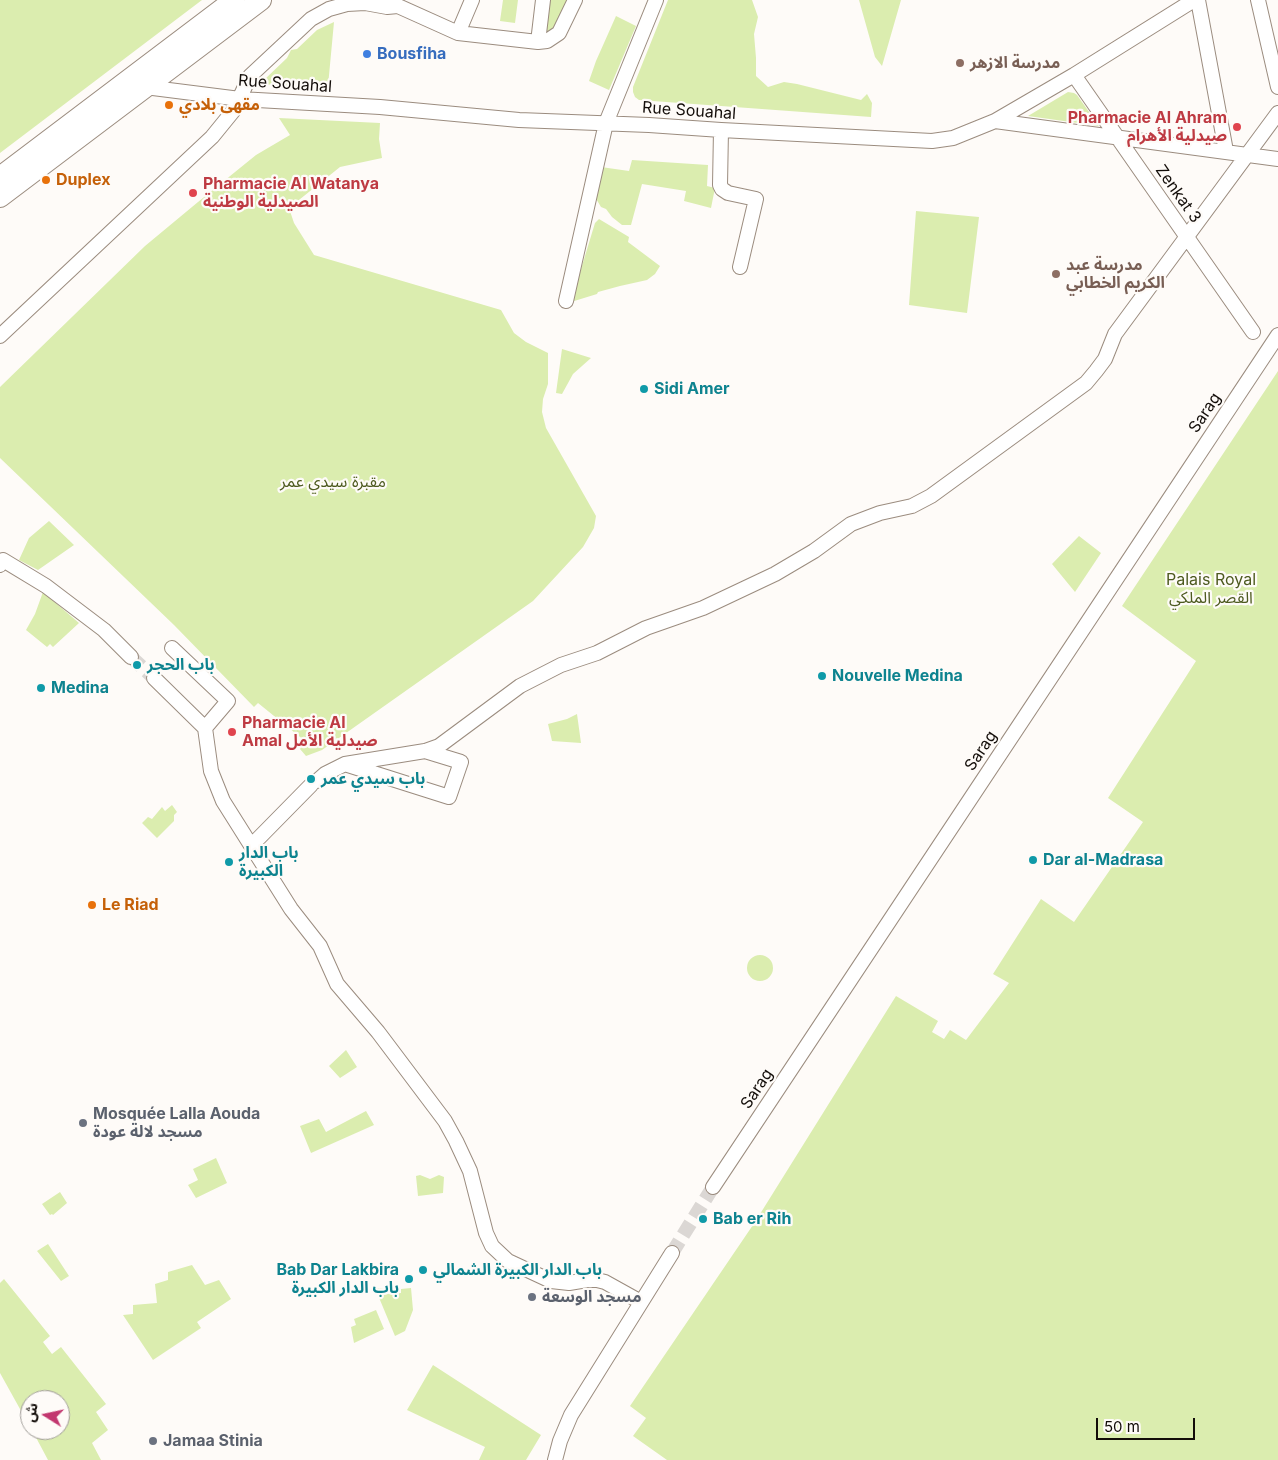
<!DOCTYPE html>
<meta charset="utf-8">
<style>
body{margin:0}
#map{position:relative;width:1278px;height:1460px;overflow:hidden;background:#fefbf8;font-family:Inter,"Noto Sans Arabic",sans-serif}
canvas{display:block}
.north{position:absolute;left:20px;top:1390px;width:50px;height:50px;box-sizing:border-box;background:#fefbf8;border:1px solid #a09c98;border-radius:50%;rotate:280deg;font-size:14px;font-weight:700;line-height:20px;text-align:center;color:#130d09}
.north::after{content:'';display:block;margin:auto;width:18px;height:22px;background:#c2376f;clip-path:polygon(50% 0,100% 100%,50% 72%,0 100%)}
.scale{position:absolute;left:1096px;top:1418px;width:99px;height:22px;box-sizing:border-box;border:2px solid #130d09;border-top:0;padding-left:6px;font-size:15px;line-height:18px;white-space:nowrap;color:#130d09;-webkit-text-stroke:4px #fefbf8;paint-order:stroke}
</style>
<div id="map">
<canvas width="1278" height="1460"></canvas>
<div class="north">ش</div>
<div class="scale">50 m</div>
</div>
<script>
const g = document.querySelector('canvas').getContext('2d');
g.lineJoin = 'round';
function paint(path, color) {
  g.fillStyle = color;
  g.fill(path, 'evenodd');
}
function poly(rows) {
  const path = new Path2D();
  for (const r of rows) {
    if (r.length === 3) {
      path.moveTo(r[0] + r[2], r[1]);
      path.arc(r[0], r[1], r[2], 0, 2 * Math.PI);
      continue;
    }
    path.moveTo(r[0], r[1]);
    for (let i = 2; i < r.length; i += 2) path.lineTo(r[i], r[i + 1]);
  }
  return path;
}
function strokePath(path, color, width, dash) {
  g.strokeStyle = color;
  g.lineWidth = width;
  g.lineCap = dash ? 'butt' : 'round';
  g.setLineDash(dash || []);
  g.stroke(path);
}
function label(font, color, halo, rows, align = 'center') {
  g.font = font + ' Inter,"Noto Sans Arabic",sans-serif';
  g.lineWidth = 4.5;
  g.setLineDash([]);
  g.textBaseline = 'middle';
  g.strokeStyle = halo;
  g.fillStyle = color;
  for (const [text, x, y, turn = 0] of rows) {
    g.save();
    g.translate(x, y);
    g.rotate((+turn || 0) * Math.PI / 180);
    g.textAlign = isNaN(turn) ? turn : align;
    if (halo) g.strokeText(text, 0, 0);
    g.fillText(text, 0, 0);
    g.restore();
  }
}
paint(poly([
 [0,0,202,0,0,153],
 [503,0,518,0,515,23,500,21],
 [550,0,568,0,558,25,545,35],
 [668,0,752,0,758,17,754,34,756,58,756,76,768,87,784,82,797,84,861,100,867,94,872,103,871,117,639,100,635,97,633,92,633,87],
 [859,0,901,0,882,66,875,57],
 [616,16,636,26,609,90,589,81,596,61],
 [334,22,328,86,289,85,285,86,264,84,265,79,287,58,291,50,297,49,317,30],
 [1068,92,1074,93,1077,95,1099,126,1028,116],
 [279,118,380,123,379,139,382,158,340,167,289,208,294,223,314,255,501,310,514,333,526,342,548,353,548,384,543,399,542,412,546,428,596,516,594,528,583,547,533,601,322,750,306,756,300,749,305,741,258,703,254,707,174,625,0,458,0,387,145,246,198,202,256,155,290,135],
 [632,160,708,165,707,186,715,188,711,208,684,201,686,191,642,184,631,225,622,225,612,217,606,209,601,207,595,197,601,167,629,171],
 [916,211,979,217,967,313,909,305],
 [599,219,629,237,628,242,660,266,655,274,647,280,620,286,598,292,597,294,571,302,595,223],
 [562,349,591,358,573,374,562,394,556,393],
 [1278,371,1278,1460,667,1460,633,1436,646,1418,630,1406,755,1222,896,996,938,1021,932,1032,944,1039,950,1030,966,1040,1009,983,993,974,1041,899,1074,922,1143,822,1108,798,1196,661,1122,606],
 [49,521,74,545,38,570,19,560,29,538],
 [1079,536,1101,553,1075,592,1052,564],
 [43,592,79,623,53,647,50,644,47,647,26,630,35,614],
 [577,714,581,743,552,741,548,724,567,719],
 [172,805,177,812,174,815,174,821,157,838,142,823,148,817,152,819,162,807,165,811],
 [760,968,13],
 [346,1050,357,1067,340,1078,329,1066],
 [366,1111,374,1125,311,1153,300,1126,319,1119,326,1132],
 [216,1158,227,1183,196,1198,188,1185,198,1180,193,1169],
 [420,1175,430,1179,439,1175,444,1177,443,1193,418,1196,416,1176],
 [60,1192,67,1203,53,1215,52,1214,50,1215,42,1204],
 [48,1244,69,1276,61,1281,37,1251],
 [192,1265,205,1285,219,1280,231,1299,197,1322,201,1328,153,1360,123,1315,133,1314,133,1305,157,1303,155,1284,168,1280,168,1272],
 [4,1279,50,1336,43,1342,52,1354,61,1347,106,1404,96,1412,108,1430,92,1443,101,1460,48,1460,32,1430,60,1430,60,1400,30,1400,30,1427,0,1373,0,1283],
 [375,1288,385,1289,385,1294,401,1293,401,1289,411,1288,413,1310,405,1331,395,1336],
 [376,1310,384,1329,354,1343,351,1327,356,1325,354,1319],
 [433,1365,541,1435,526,1460,479,1460,485,1447,407,1410]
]), '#dbedaf');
strokePath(poly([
 [131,657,154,678],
 [672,1253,713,1187]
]), '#dbd7d4', 14, [14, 7]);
const minor = poly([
 [1198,0,1226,151],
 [1258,0,1278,87],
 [458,33,472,0],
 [538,42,543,0],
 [1074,75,1253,332],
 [145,87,240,99,380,107,519,120,649,125,721,130,932,141,953,138,995,121,1074,75,1194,0],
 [995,121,1278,159],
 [721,130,720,185,722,189,728,193,756,199,740,267],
 [566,301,606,123,656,0],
 [0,336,212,137,234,110,250,76,311,19,329,9,347,4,365,3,387,7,398,6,458,33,538,42,547,41,559,33,575,0],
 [0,565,3,560,46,586,104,630,131,657],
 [172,648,228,701,205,728],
 [154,678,205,728,211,771,223,801,291,909,320,946,337,984,378,1032,445,1121,456,1141,470,1171,486,1233,492,1246,508,1261,551,1281,569,1283,587,1280,597,1280,605,1282,641,1302],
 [348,765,449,797,461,762,425,751],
 [317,781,325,774,345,764,425,751,439,746,520,686,561,665,597,653,646,628,703,608,775,574,814,551,851,524,880,513,912,506,931,496,1086,383,1096,371,1105,359,1115,334,1278,113],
 [252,845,311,785],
 [713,1187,1278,335],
 [555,1460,560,1441,571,1415,672,1253]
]);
const secondary = poly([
 [0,177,234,0],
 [0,197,261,0]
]);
strokePath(minor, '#9b8c7f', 16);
strokePath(secondary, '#9b8c7f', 22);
strokePath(minor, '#fff', 14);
strokePath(secondary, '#fff', 20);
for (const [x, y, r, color] of [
 [367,54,5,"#3f7fe0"],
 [960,63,5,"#8d6e63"],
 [169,105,5,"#e8710a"],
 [1237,127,5,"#e0444e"],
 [46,180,5,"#e8710a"],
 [193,193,5,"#e0444e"],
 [1056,274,5,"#8d6e63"],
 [644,389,5,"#0f9aa8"],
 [137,665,5,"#0f9aa8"],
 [822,676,5,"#0f9aa8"],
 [41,688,5,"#0f9aa8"],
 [232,732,5,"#e0444e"],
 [311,779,5,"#0f9aa8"],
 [1033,860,5,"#0f9aa8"],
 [229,862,5,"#0f9aa8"],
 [92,905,5,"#e8710a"],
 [83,1123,5,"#6b7280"],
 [703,1219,5,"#0f9aa8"],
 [423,1270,5,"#0f9aa8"],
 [409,1279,5,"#0f9aa8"],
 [532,1297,5,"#6b7280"],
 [153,1441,5,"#6b7280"]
]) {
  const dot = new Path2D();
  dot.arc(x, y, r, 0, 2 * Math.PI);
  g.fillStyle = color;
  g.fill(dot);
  strokePath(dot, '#fefbf8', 2);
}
label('bold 16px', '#366cbe', '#fefbf8', [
 ["Bousfiha",377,54]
], 'left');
label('bold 16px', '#785e54', '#fefbf8', [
 ["مدرسة الازهر",970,63],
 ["مدرسة عبد",1066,265],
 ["الكريم الخطابي",1066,283]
], 'left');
label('16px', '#130d09', '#fefbf8', [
 ["Rue Souahal",285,84,4],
 ["Rue Souahal",689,111,4],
 ["Zenkat 3",1178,194,55],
 ["Sarag",1205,413,-56],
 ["Sarag",981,751,-56],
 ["Sarag",757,1089,-56]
]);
label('bold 16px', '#c56008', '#fefbf8', [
 ["مقهى بلادي",179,105],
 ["Duplex",56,180],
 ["Le Riad",102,905]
], 'left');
label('bold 16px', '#be3a42', '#fefbf8', [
 ["Pharmacie Al Ahram",1227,118,"right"],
 ["صيدلية الأهرام",1227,136,"right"],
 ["Pharmacie Al Watanya",203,184],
 ["الصيدلية الوطنية",203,202],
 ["Pharmacie Al",242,723],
 ["Amal صيدلية الأمل",242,741]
], 'left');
label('bold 16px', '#0d838f', '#fefbf8', [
 ["Sidi Amer",654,389],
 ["باب الحجر",147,665],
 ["Nouvelle Medina",832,676],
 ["Medina",51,688],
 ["باب سيدي عمر",321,779],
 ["باب الدار",239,853],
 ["الكبيرة",239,871],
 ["Dar al-Madrasa",1043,860],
 ["Bab er Rih",713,1219],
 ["Bab Dar Lakbira",399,1270,"right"],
 ["باب الدار الكبيرة",399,1288,"right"],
 ["باب الدار الكبيرة الشمالي",433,1270]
], 'left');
label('16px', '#4d5a1f', '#fefbf8', [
 ["مقبرة سيدي عمر",333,482],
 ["Palais Royal",1211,580],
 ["القصر الملكي",1211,598]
]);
label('bold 16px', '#5b616d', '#fefbf8', [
 ["Mosquée Lalla Aouda",93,1114],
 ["مسجد لالة عودة",93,1132],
 ["مسجد الوسعة",542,1297],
 ["Jamaa Stinia",163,1441]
], 'left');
</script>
